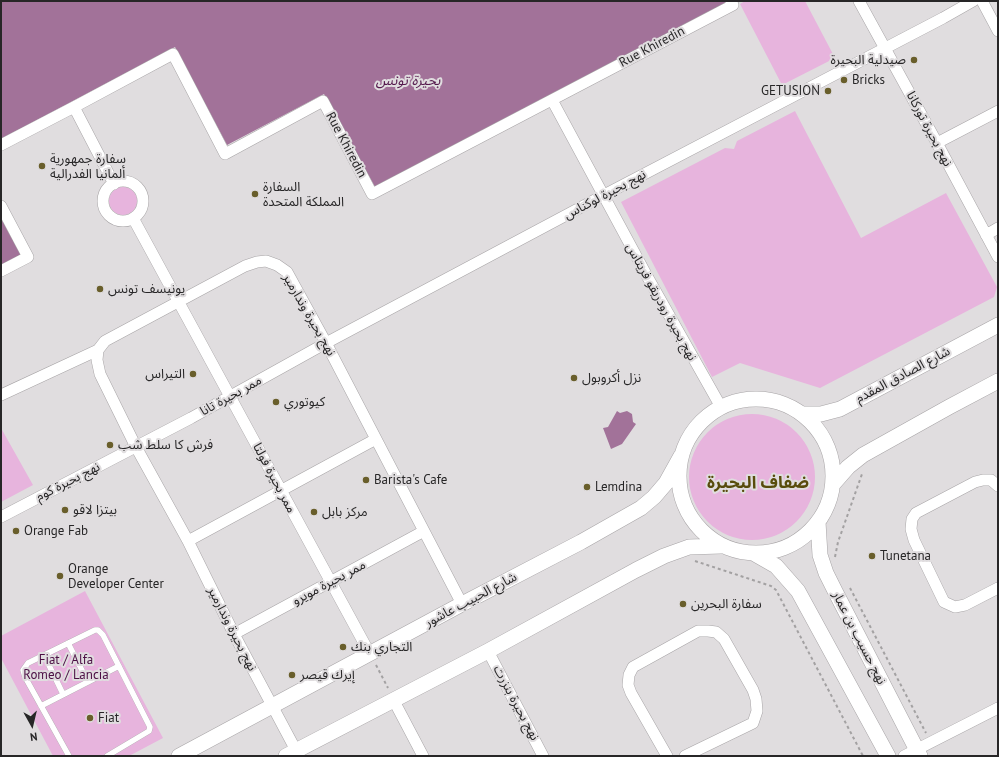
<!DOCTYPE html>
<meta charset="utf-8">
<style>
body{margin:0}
#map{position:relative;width:999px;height:757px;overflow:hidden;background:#e0dddf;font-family:"PT Sans",sans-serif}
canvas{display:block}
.frame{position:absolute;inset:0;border:2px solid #272627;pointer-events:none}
.north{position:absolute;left:12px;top:705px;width:40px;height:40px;-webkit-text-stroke:3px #e0dddf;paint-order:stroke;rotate:172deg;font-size:11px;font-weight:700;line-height:16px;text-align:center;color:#272627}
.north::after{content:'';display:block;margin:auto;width:14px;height:18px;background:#272627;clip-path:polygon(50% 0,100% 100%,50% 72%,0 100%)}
</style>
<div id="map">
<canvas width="999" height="757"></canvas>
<div class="frame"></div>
<div class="north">N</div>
</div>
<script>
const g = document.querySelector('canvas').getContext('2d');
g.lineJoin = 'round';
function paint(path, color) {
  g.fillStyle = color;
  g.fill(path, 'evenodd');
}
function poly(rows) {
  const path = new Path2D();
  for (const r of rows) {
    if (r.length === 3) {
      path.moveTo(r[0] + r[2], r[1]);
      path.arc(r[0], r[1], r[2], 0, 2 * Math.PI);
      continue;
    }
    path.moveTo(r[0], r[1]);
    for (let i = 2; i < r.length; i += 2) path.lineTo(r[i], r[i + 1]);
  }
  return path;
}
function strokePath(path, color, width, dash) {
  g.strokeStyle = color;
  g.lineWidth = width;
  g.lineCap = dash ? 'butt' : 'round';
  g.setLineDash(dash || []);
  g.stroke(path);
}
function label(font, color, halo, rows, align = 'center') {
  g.font = font + ' "PT Sans","Noto Sans Arabic",sans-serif';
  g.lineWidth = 4;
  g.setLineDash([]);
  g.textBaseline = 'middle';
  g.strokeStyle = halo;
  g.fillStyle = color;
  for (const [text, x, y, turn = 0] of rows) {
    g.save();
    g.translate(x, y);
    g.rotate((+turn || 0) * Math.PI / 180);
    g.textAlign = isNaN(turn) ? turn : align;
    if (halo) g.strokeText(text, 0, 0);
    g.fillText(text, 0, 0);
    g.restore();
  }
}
paint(poly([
 [745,1,805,1,835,58,782,85,740,4],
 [795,111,861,238,946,193,997,287,994,297,820,388,740,363,712,377,621,202,725,148,734,149,737,141],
 [123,201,14],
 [752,477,63],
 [1,428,33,485,1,502],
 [85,591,163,738,129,756,53,756,1,658,1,636]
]), '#e7b4dd');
paint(poly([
 [1,1,724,1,728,7,375,187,324,94,227,145,175,47,1,139],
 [1,218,21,255,1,265],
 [617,411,620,413,627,411,632,414,633,422,636,424,622,444,611,449,603,428,608,427]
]), '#a27299');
const lane = poly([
 [68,643,88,682],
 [44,655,63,694],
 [41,706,119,666],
 [69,756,25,677,23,670,28,663,95,630,98,630,103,635,150,727,149,731,107,756]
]);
const street = poly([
 [859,1,937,143,998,257],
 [982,1,998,31],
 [552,100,647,276,721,407],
 [74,107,114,184],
 [937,143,998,111],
 [1,145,74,107,173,54,225,154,323,101,372,194,733,5,731,1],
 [123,201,20],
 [1,206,28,257,1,271],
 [133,218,370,654],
 [986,235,998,228],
 [1,395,98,350],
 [998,486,991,480,983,480,975,482,916,513,912,519,911,529,914,540,944,602,955,607,965,605,998,588],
 [1,517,191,418,326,343,604,195,943,18,973,1],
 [188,541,376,439],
 [234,634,424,531],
 [488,651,543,756],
 [394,701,423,756],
 [299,756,234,634,188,541,136,447,100,374,97,360,98,350,105,341,245,266,257,262,266,261,277,265,287,272,326,343,462,604],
 [667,756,631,693,628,685,629,675,633,667,698,631,708,631,716,632,724,639,753,690,756,699,757,711,753,723,685,756],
 [904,756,998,708]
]);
const secondary = poly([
 [756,476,77],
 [804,414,821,414,840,409,998,325],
 [834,483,848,467,863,455,949,407,998,381],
 [818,522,820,555,826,573,835,591,920,756],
 [755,554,776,566,798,591,888,756],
 [179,756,462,604,581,542,641,508,654,497,666,483,681,456],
 [286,756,488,651,636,570,664,556,689,547,721,546]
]);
strokePath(lane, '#a7a4a6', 6);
strokePath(street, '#a7a4a6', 12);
strokePath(secondary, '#a7a4a6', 16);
strokePath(poly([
 [835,557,838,542,862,474],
 [695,561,771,586,776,590,863,756],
 [850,588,926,733],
 [376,665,388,688]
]), '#a3a1a2', 2, [3, 3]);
strokePath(lane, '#fff', 5.5);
strokePath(street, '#fff', 11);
strokePath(secondary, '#fff', 15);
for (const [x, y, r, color] of [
 [914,60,4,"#695e2b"],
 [844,80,4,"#695e2b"],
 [828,91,4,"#695e2b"],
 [42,166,4,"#695e2b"],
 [255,194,4,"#695e2b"],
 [100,289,4,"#695e2b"],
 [193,374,4,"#695e2b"],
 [574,378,4,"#695e2b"],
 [276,402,4,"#695e2b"],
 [110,445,4,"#695e2b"],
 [366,480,4,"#695e2b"],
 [587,487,4,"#695e2b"],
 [65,510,4,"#695e2b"],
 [314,512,4,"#695e2b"],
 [16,531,4,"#695e2b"],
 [872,556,4,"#695e2b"],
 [60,576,4,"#695e2b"],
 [683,604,4,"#695e2b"],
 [343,647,4,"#695e2b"],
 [292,675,4,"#695e2b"],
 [90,718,4,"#695e2b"]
]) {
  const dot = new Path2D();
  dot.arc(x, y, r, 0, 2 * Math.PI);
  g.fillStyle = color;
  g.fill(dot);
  strokePath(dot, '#e0dddf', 1.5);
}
label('13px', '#272627', '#e0dddf', [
 ["Rue Khiredin",652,47,-28],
 ["نهج بحيرة توركانا",929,129,62],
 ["Rue Khiredin",346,145,62],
 ["نهج بحيرة لوكناس",605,195,-28],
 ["نهج بحيرة رودريقو فريتاس",661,302,61],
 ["نهج بحيرة وندارمير",309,315,60],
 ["شارع الصادق المقدم",903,375,-28],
 ["ممر بحيرة تانا",231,396,-29],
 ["ممر بحيرة فولتا",274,478,62],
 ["نهج بحيرة كوم",68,482,-27],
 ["ممر بحيرة مويرو",329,583,-28],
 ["شارع الحبيب عاشور",471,600,-28],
 ["نهج بحيرة وندارمير",232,629,63],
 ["نهج حسيب بن عمار",859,638,63],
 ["نهج بحيرة بنزرت",516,703,62]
]);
label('13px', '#272627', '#e0dddf', [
 ["صيدلية البحيرة",906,60,"right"],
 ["Bricks",852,80],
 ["GETUSION",820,91,"right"],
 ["سفارة جمهورية",50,159],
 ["ألمانيا الفدرالية",50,174],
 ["السفارة",263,187],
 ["المملكة المتحدة",263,202],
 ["يونيسف تونس",108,289],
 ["التيراس",185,374,"right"],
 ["نزل أكروبول",582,378],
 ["كيوتوري",284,402],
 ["فرش كا سلط شب",118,445],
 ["Barista's Cafe",374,480],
 ["Lemdina",595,487],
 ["بيتزا لاقو",73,510],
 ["مركز بابل",322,512],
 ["Orange Fab",24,531],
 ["Tunetana",880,556],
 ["Orange",68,569],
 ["Developer Center",68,584],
 ["سفارة البحرين",691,604],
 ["التجاري بنك",351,647],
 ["إيرك قيصر",300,675],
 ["Fiat",98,718]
], 'left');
label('13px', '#4b0f44', '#e0dddf', [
 ["Fiat / Alfa",66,660],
 ["Romeo / Lancia",66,675]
]);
label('italic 14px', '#55194d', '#e0dddf', [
 ["بحيرة تونس",408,81]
]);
label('bold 17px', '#584c0c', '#e0dddf', [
 ["ضفاف البحيرة",758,483]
]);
</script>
